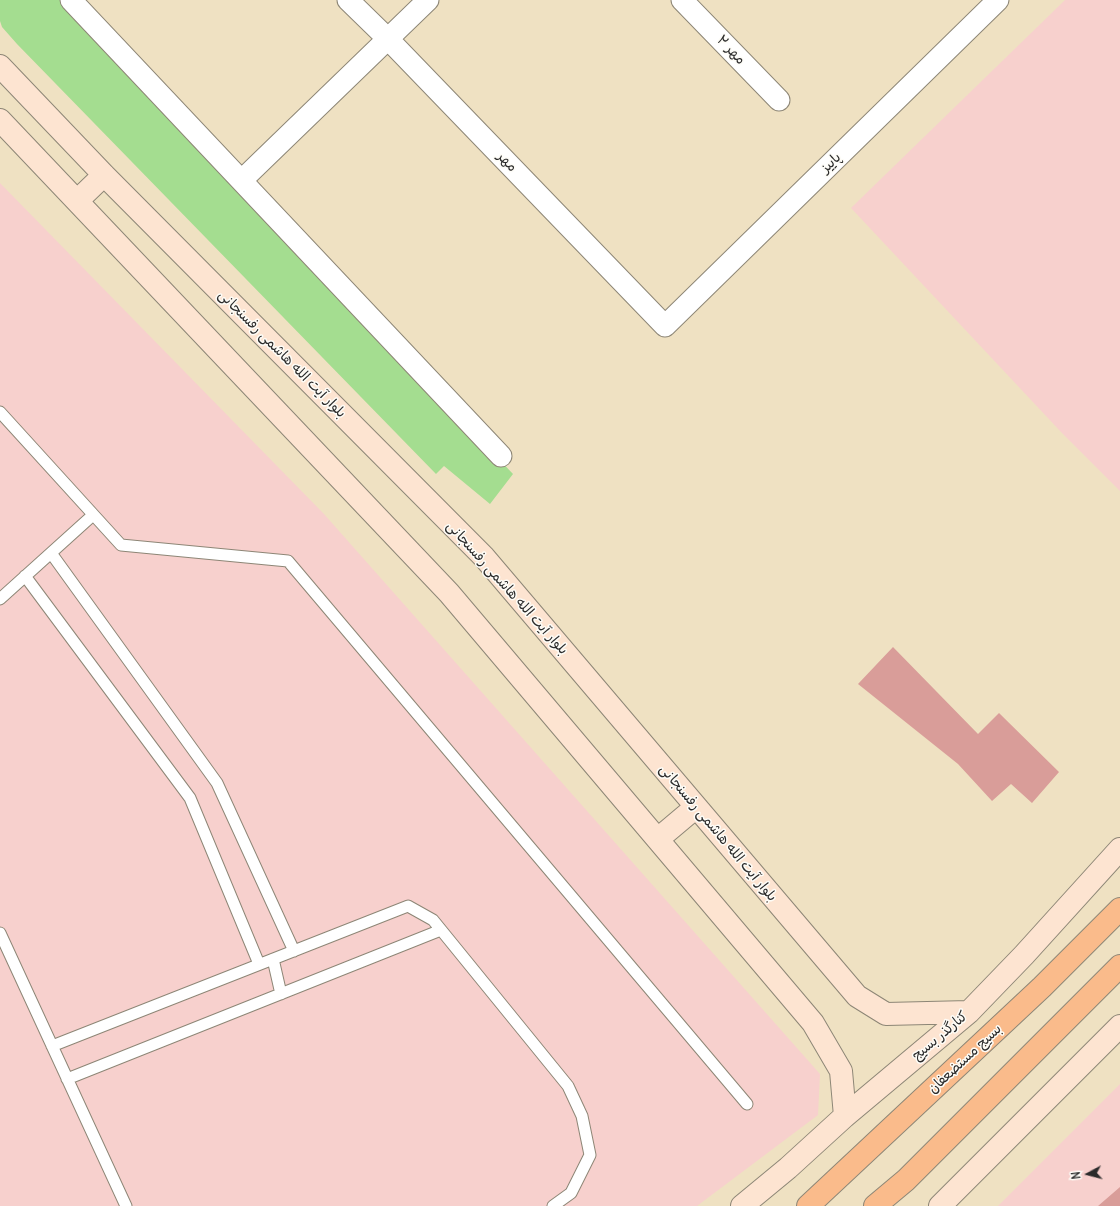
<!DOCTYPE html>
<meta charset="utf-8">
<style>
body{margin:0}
#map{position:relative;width:1120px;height:1206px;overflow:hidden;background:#efe1c2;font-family:Delius,sans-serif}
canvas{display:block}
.north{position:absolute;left:1068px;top:1154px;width:40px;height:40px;-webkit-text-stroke:3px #fdfcf7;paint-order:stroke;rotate:263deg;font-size:11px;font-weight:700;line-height:16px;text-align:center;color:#2b2b2b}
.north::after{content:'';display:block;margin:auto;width:14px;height:18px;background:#2b2b2b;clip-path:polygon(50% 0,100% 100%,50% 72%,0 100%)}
</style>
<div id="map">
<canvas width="1120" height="1206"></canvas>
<div class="north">N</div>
</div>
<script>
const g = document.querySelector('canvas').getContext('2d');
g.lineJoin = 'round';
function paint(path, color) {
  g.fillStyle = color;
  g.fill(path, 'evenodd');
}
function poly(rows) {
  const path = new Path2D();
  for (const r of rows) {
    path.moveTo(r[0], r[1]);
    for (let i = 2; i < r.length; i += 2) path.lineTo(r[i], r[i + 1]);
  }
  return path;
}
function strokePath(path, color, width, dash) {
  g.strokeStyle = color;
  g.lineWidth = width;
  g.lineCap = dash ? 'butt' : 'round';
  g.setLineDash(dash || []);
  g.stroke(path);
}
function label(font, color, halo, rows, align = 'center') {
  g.font = font + ' Delius,"Playpen Sans Arabic",sans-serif';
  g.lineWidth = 3;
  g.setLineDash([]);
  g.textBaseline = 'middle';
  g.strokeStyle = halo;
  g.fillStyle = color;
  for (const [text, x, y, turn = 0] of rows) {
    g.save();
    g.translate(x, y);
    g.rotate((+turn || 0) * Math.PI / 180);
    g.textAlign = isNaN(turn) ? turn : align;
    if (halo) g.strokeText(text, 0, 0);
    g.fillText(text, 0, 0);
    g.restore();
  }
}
paint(poly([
 [1065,0,1120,0,1120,491,1061,432,851,208],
 [0,183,324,514,820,1074,818,1115,697,1206,0,1206],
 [1120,1084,1120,1206,998,1206]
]), '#f7d0cd');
paint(poly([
 [0,0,63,0,513,474,490,504,444,466,436,474,17,44,2,27,0,21]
]), '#a4dd90');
paint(poly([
 [893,647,978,734,999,713,1059,772,1032,803,1011,784,992,801,958,764,858,684],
 [1120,1187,1120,1206,1098,1206]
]), '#d99d99');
const lane = poly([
 [0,412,121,545,288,561,747,1104],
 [51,553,217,783,294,951],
 [25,576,190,798,259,964],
 [0,599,93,515],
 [0,933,126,1206],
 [273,959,281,994],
 [52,1046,408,906,433,920,568,1086,582,1116,590,1155,571,1193,553,1206],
 [67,1079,441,930]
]);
const street = poly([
 [71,0,501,456],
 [348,0,388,39,665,326,998,0],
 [682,0,779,100],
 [242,180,428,0]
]);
const secondary = poly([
 [0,66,104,175,484,557,857,996,886,1014,969,1012],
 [0,120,449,593,813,1023,841,1071,845,1116],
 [77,201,104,175],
 [658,839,696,807],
 [742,1206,788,1168,845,1116,969,1012,1024,955,1120,849],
 [940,1206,1120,1026]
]);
const primary = poly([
 [808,1206,1042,987,1120,909],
 [875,1206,906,1180,1120,966]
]);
strokePath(lane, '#8d8676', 13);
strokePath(street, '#8d8676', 23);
strokePath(secondary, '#8d8676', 24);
strokePath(primary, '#8d8676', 24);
strokePath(lane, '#fff', 11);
strokePath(street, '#fff', 21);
strokePath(secondary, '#fde4d1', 22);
strokePath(primary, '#fabb8b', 22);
label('14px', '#2b2b2b', '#fdfcf7', [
 ["مهر ۲",731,50,46],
 ["مهر",507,162,46],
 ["پاییز",831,163,-44],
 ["بلوار آیت الله هاشمی رفسنجانی",282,354,45],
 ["بلوار آیت الله هاشمی رفسنجانی",507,588,48],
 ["بلوار آیت الله هاشمی رفسنجانی",718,833,50],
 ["کنارگذر بسیج",940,1036,-40],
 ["بسیج مستضعفان",965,1059,-43]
]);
</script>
